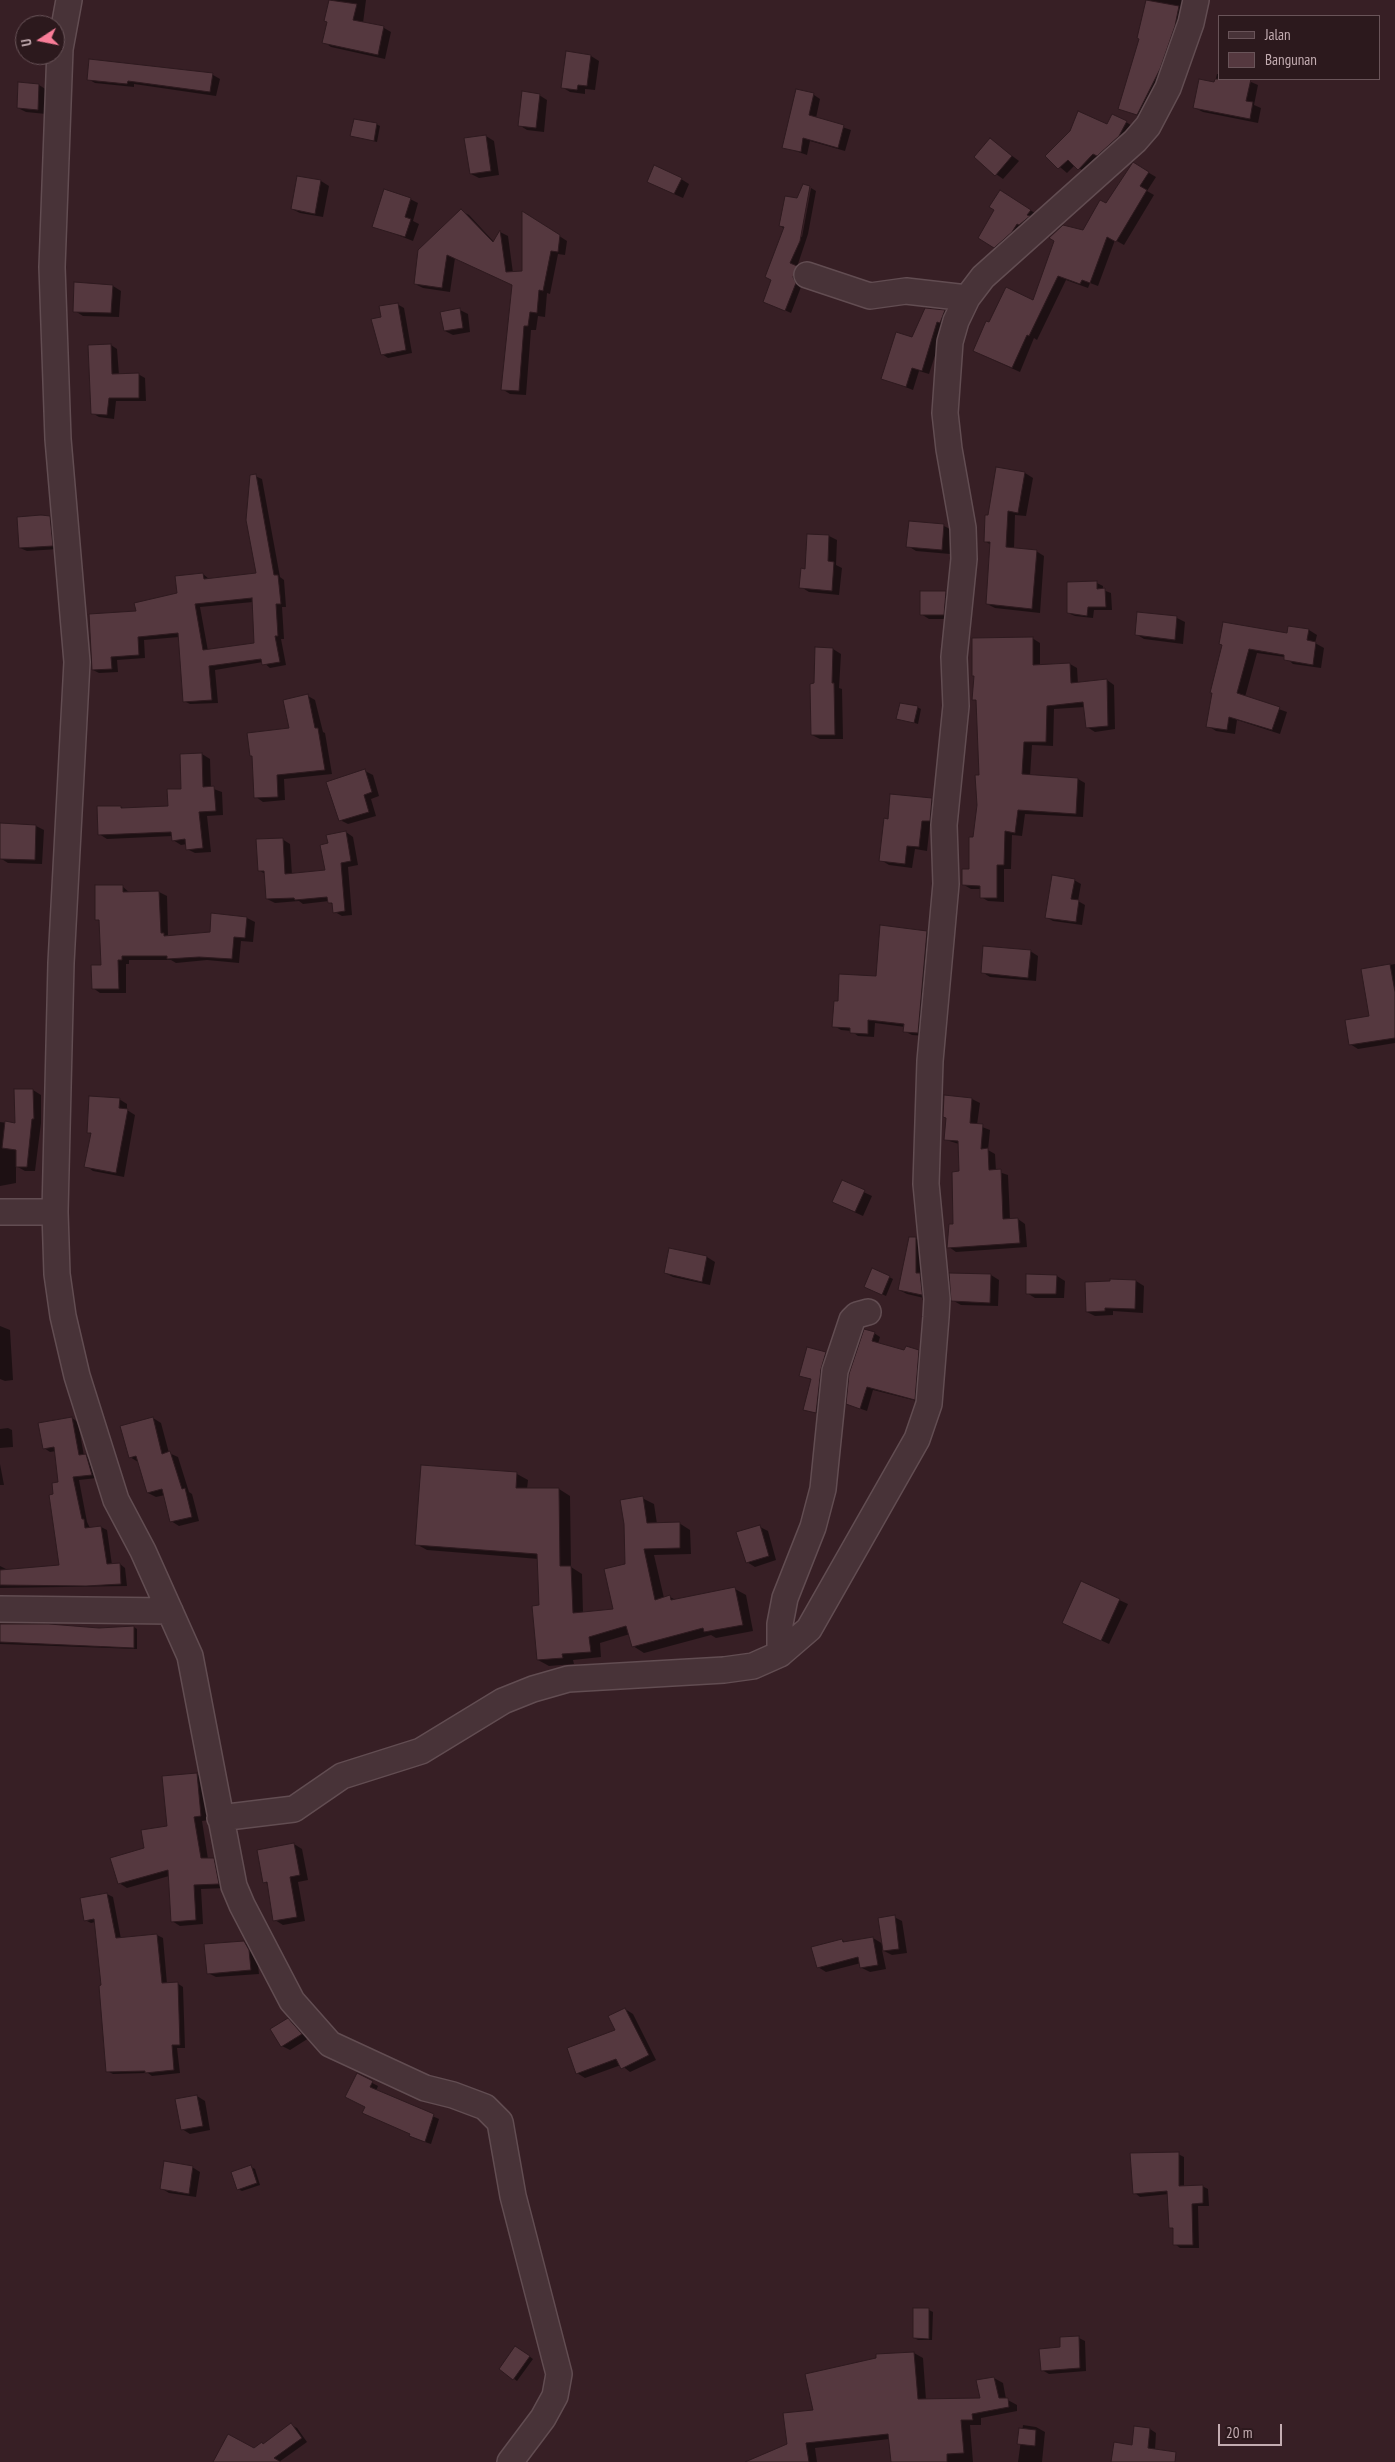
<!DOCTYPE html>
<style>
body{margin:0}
#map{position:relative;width:1395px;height:2462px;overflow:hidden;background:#371f25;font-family:"PT Sans Narrow",sans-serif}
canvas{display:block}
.legend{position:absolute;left:1218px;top:15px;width:162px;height:65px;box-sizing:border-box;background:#2c191d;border:1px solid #695459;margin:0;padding:6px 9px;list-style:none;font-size:15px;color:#c4adb2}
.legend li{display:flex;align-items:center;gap:10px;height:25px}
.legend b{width:25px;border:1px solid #695459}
.north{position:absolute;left:15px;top:15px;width:50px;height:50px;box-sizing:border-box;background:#2c191d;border:1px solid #695459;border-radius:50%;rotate:259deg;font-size:14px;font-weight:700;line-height:20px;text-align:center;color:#c4adb2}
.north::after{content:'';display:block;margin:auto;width:18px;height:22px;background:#f97d98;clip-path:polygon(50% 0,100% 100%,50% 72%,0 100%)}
.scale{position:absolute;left:1218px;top:2424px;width:64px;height:22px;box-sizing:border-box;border:2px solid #c4adb2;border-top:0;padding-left:6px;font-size:15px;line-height:18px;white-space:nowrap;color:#c4adb2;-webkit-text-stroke:4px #2c191d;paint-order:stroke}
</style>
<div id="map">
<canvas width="1395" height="2462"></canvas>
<ul class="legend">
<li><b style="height:6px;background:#483338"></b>Jalan</li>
<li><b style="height:14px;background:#55383f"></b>Bangunan</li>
</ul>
<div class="north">U</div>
<div class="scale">20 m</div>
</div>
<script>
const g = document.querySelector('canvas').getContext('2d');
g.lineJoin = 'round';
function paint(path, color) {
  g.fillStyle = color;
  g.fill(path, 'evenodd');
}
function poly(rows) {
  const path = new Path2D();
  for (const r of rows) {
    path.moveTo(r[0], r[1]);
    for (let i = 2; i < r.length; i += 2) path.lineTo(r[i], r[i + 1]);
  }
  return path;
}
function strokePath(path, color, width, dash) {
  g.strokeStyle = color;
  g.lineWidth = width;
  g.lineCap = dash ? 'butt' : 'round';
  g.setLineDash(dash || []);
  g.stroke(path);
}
paint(poly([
 [331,0,366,0,363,23,384,28,391,32,385,59,331,47,324,42],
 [1147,0,1188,0,1146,119,1119,108,1140,39,1139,38],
 [591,56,599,61,595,90,585,89,585,94,570,92,562,87],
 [1217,74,1219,74,1219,79,1244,79,1258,85,1254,105,1261,108,1258,123,1203,112,1195,108,1215,83],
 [213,75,220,79,216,96,134,84,134,87,95,83,88,79],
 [19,84,39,85,47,90,46,114,26,112,18,108],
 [539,95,547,100,544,132,527,130,519,125],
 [814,95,820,99,816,118,851,130,845,151,810,141,807,155,784,147],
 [1126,122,1134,127,1086,173,1075,165,1067,173,1047,156,1108,125],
 [376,124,380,126,377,142,352,136],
 [486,136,494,141,499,175,479,178,471,174],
 [991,140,1019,161,1003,179,996,174],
 [1134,164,1156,177,1147,191,1154,195,1124,245,1115,240,1098,286,1090,283,1088,288,1066,280,1037,340,1034,338,1020,372,982,355,990,324,1034,302,1084,231,1106,205],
 [298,177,321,181,329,186,323,217,300,213,292,209],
 [681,179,689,184,683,198,656,186],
 [803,185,810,187,799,236,802,237,811,188,816,191,808,234,797,267,802,270,799,282,801,287,791,313,764,301,772,280,785,229,780,226,797,200],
 [1008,196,1038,215,1003,251,980,237],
 [410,199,418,203,413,221,419,224,413,241,374,226],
 [461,211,469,215,494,242,500,232,508,236,513,273,523,272,530,217,567,241,565,255,558,254,550,294,547,293,545,317,538,316,536,330,531,330,526,395,510,394,502,389,514,285,455,258,450,292,423,288,415,284],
 [75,284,113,286,121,291,119,317,83,316,75,311],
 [397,304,404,308,412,353,388,358,382,354],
 [925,309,945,311,952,315,945,325,929,374,919,371,913,390,882,378,913,339],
 [460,310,468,314,470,332,453,335,445,331],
 [111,345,117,349,119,375,138,374,145,378,146,401,116,401,114,419,99,417,92,413],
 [1025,473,1033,478,1026,516,1015,515,1014,549,1036,551,1044,556,1040,613,995,608,987,604,991,545,985,541,989,516],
 [255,476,262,479,280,577,284,580,286,607,282,607,284,639,281,639,286,665,270,668,263,662,215,670,218,703,190,704,184,701,179,637,144,640,145,658,117,660,118,672,99,673,93,670,137,612,179,594,203,574,209,579,258,574],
 [253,602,255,644,208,651,200,607],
 [50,517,56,521,59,549,27,551,20,548],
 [910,522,944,526,952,530,950,554,916,551,908,546],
 [808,535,829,536,837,540,836,565,842,568,839,595,809,592,801,587,807,570],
 [1097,583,1103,586,1103,590,1111,593,1112,610,1094,610,1093,618,1075,616,1068,613],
 [922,592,946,593,954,597,952,619,929,619,921,614],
 [1177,618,1185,622,1183,644,1144,639,1136,634],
 [1309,630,1317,635,1315,643,1324,648,1321,668,1293,664,1285,657,1257,653,1245,697,1287,712,1280,734,1237,720,1235,734,1216,731,1208,726,1223,645],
 [1032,638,1040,643,1040,665,1070,664,1077,668,1078,684,1107,680,1114,685,1115,729,1095,732,1087,727,1085,707,1054,709,1053,746,1032,745,1030,776,1078,779,1085,783,1083,817,1025,814,1022,836,1012,835,1011,869,1004,869,1004,902,988,901,981,897,981,889,971,889,964,885,970,870,981,776,977,701,973,699],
 [833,649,841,654,839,688,842,689,843,739,820,739,812,735,816,685],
 [308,696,315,700,323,732,325,733,332,774,284,779,285,800,263,802,256,797,253,757,251,755,291,729],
 [917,707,921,709,918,724,898,718],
 [202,754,210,759,211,788,222,792,223,815,207,816,211,852,195,853,187,849,187,844,181,845,173,840,173,836,107,839,99,834,121,807,125,809,169,807,183,790],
 [365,771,373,775,379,796,371,799,376,816,348,824,340,820],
 [932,800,940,804,938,825,930,824,927,851,915,849,912,868,889,865,881,860,889,820],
 [36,826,44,830,42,864,8,863,0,858],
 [346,832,353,837,358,865,348,867,352,915,342,916,335,912,333,905,329,901,303,904,299,901,275,903,267,899,265,874,259,870,282,839,290,844,292,875,327,871,329,844],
 [1074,880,1081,884,1078,901,1085,905,1082,925,1053,921,1046,917],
 [122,886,130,893,159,892,167,896,168,936,211,934,247,918,255,922,253,942,241,941,239,963,207,960,176,963,171,960,129,960,129,964,126,964,126,993,100,993,93,988,102,966,101,922,97,919],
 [881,927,927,932,934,936,925,1036,912,1035,904,1031,905,1027,875,1023,874,1037,858,1036,851,1031,841,1030,834,1026,839,1002,877,977],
 [1030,951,1038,956,1036,981,990,977,982,972],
 [1395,964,1395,1043,1358,1049,1350,1044,1371,1017,1362,970],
 [33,1090,41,1095,41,1123,35,1171,25,1171,16,1166,16,1183,0,1186,0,1122,16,1124],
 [119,1099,127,1104,127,1110,135,1115,124,1177,93,1171,86,1166,92,1134,89,1133],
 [972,1099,980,1103,977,1125,990,1130,988,1150,995,1154,996,1171,1008,1175,1010,1220,1018,1219,1025,1224,1027,1247,956,1252,949,1247,954,1225,960,1173,959,1144,946,1140],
 [842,1182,872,1196,863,1216,841,1206],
 [915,1238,923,1243,930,1303,924,1298,907,1294,899,1290],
 [670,1250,707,1257,715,1262,710,1285,673,1277,665,1273],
 [991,1275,999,1280,998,1306,961,1305,952,1300],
 [1057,1276,1065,1281,1064,1298,1035,1298,1027,1293],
 [889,1277,893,1279,886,1296,869,1288],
 [1136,1281,1144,1286,1143,1313,1113,1311,1113,1315,1095,1316,1087,1312],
 [0,1326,10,1330,13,1380,5,1381,0,1379],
 [874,1333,880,1337,878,1344,905,1352,918,1351,925,1355,921,1402,873,1390,867,1411,847,1404],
 [808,1348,832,1357,822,1415,805,1409,812,1380,800,1375],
 [72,1418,78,1422,84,1456,92,1459,97,1478,79,1480,87,1522,90,1528,101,1527,107,1530,112,1565,120,1564,125,1568,127,1586,0,1588,0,1566,8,1570,60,1566,55,1495,59,1483,56,1451,50,1452,44,1448],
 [153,1418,161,1423,169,1453,178,1457,189,1492,192,1494,199,1521,179,1526,171,1521,165,1495,156,1497,148,1493,138,1462,130,1457],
 [8,1428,12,1430,13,1447,0,1448,0,1429],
 [0,1464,4,1485,0,1485],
 [517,1474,528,1480,527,1489,559,1489,570,1496,571,1567,582,1574,583,1613,614,1610,642,1498,654,1504,657,1524,679,1523,690,1530,691,1554,654,1555,664,1598,670,1597,676,1600,735,1589,746,1595,753,1631,716,1638,711,1635,644,1653,633,1646,630,1634,600,1643,601,1657,573,1660,574,1664,549,1666,538,1660,540,1606,539,1559,427,1550,416,1544],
 [760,1527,768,1531,776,1560,755,1567,747,1562],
 [1082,1583,1128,1604,1109,1644,1072,1627],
 [0,1625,99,1629,134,1627,137,1629,137,1649,0,1644],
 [197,1774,205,1779,209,1820,202,1821,208,1859,214,1859,222,1864,226,1888,201,1889,203,1924,180,1926,172,1921,169,1876,127,1888,119,1883,146,1849,168,1827],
 [294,1844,302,1849,308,1880,298,1882,305,1921,283,1925,275,1920,268,1884,264,1882],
 [107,1894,113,1897,121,1939,157,1935,163,1938,167,1984,177,1983,183,1987,185,2048,177,2048,180,2073,152,2076,148,2073,113,2074,107,2071,102,1986,95,1922,91,1923,85,1920],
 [894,1917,902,1921,907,1953,892,1955,882,1950,886,1969,870,1972,862,1968,861,1963,826,1972,818,1967,842,1940,847,1943,873,1938,883,1944],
 [244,1942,252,1947,257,1956,259,1974,216,1977,208,1973],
 [625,2009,633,2014,656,2060,630,2072,621,2065,585,2078,577,2073,617,2031],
 [288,2019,296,2024,309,2038,290,2050,282,2046],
 [357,2075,378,2086,376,2091,439,2119,431,2144,416,2139,410,2136,411,2134,366,2107],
 [197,2096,205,2101,210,2130,190,2134,182,2129],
 [1178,2154,1184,2157,1184,2187,1202,2186,1208,2189,1209,2206,1198,2206,1199,2248,1180,2248,1175,2244,1175,2230,1170,2227,1169,2194,1140,2197,1135,2193],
 [192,2167,200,2172,196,2197,169,2193,161,2188],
 [251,2167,255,2169,260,2185,242,2191,238,2189],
 [929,2310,933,2312,932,2340,918,2340,914,2338],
 [1079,2338,1085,2341,1086,2371,1049,2374,1042,2370,1061,2348],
 [519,2349,533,2359,517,2381,501,2369],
 [914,2353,923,2358,926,2400,981,2399,994,2378,1003,2383,1006,2399,1017,2405,1017,2411,981,2418,981,2425,970,2425,973,2462,892,2462,889,2439,815,2448,817,2462,747,2462,788,2445,814,2411],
 [291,2425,297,2428,307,2442,279,2462,221,2462,254,2449,262,2443,264,2445],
 [1023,2425,1036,2427,1045,2432,1042,2462,1018,2462],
 [1135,2428,1150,2429,1156,2433,1155,2450,1173,2462,1119,2462,1133,2447]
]), '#0007');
const building = poly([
 [329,0,357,4,353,20,384,26,378,55,322,43,327,22,324,21,329,0],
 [1146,0,1179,6,1175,26,1160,69,1137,115,1118,109,1139,39,1137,38,1146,0],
 [566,51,591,55,587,86,578,85,577,90,561,88,566,51],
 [89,59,213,73,210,92,128,81,127,84,87,80,89,59],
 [1199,79,1214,82,1215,79,1251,79,1246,101,1253,102,1250,119,1193,108,1199,79],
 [18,82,39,84,38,110,17,108,18,82],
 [796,89,814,93,809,115,844,125,838,148,803,138,801,152,782,148,796,89],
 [522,91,540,94,536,128,518,126,522,91],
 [1078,111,1107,124,1112,114,1127,121,1119,136,1097,156,1093,154,1078,170,1068,160,1058,169,1045,156,1070,131,1078,111],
 [354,119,377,123,374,141,350,136,354,119],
 [486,135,491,171,470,174,464,138,486,135],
 [990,138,1012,156,995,176,974,157,990,138],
 [1133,162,1149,172,1140,186,1147,190,1116,242,1107,237,1090,283,1082,280,1080,284,1058,276,1029,336,1027,335,1012,368,973,351,986,321,989,322,1006,287,1033,300,1054,241,1049,238,1063,225,1083,230,1100,200,1106,203,1133,162],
 [654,165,682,178,674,194,647,182,654,165],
 [297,176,321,180,315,214,291,209,297,176],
 [803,184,810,186,800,241,790,263,797,266,793,277,796,283,785,311,763,302,771,280,765,277,784,227,779,226,785,196,797,198,803,184],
 [384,189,411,198,405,217,411,219,405,237,372,227,384,189],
 [1000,190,1031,210,1027,215,1030,216,1019,225,1017,224,1012,232,994,248,978,238,994,210,989,207,1000,190],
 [461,209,493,242,500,230,506,272,522,271,522,211,560,235,558,252,551,251,543,291,539,290,537,313,530,312,528,326,524,326,519,391,501,390,512,285,447,255,442,288,414,284,418,250,461,209],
 [74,282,113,285,111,313,73,312,74,282],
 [398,303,406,350,381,355,371,319,381,317,379,306,398,303],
 [460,308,463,328,444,331,440,312,460,308],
 [925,308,945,310,940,323,937,322,922,371,912,368,906,387,881,379,896,332,912,337,925,308],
 [111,344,112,374,139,373,139,398,109,398,107,415,91,414,88,345,111,344],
 [996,467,1025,472,1018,513,1008,511,1006,547,1037,550,1032,609,986,604,990,542,984,542,985,515,988,515,996,467],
 [256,474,274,575,278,575,281,604,276,604,278,636,275,636,280,662,262,665,261,659,209,666,212,700,183,702,178,633,138,637,139,655,111,657,112,669,92,670,89,614,136,611,134,603,177,593,175,576,203,573,204,579,256,573,246,520,250,475,256,474],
 [252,598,254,643,203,650,195,604,252,598],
 [41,515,50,516,53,546,19,548,17,517,41,515],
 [909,521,944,524,942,550,906,547,909,521],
 [807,534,829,535,828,561,834,562,832,591,799,588,801,568,805,569,807,534],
 [1097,581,1097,589,1105,588,1106,607,1088,607,1087,616,1067,613,1067,582,1097,581],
 [920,591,946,591,944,615,920,615,920,591],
 [1137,612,1177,616,1175,640,1135,635,1137,612],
 [1223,622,1287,633,1288,626,1309,629,1307,640,1316,642,1313,665,1284,660,1284,655,1249,649,1237,693,1280,707,1272,730,1229,717,1227,730,1206,727,1212,693,1210,693,1222,645,1219,644,1223,622],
 [1033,637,1033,665,1070,663,1071,683,1107,679,1108,726,1086,728,1083,702,1047,706,1046,742,1024,742,1022,774,1078,778,1076,814,1018,810,1015,833,1005,831,1004,865,997,865,997,898,980,898,980,886,962,885,962,869,969,869,969,837,973,837,977,805,975,775,979,775,976,700,972,700,974,676,972,676,972,638,1033,637],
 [815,647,833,648,832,683,834,683,835,735,811,735,810,684,814,683,815,647],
 [308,694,315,728,318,728,325,770,277,775,278,797,254,798,252,756,250,756,247,733,289,728,283,700,308,694],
 [900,703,918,706,914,723,896,719,900,703],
 [202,753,203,787,214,786,216,811,199,812,203,848,186,850,185,839,172,841,171,832,98,835,97,806,121,806,121,808,168,806,167,789,181,789,180,754,202,753],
 [365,769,372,792,364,795,369,812,339,821,326,782,365,769],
 [890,794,932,798,930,821,922,821,919,847,907,846,905,864,879,861,884,818,888,819,890,794],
 [0,823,36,825,35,860,0,859,0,823],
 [346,831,351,861,341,863,345,911,333,913,332,903,328,903,327,897,295,900,294,898,266,899,264,871,258,871,256,839,283,838,285,874,325,870,320,845,328,843,326,835,346,831],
 [1052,875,1075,879,1071,899,1079,900,1076,922,1045,918,1052,875],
 [95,885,123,885,123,892,159,891,161,933,164,933,164,936,210,932,211,913,247,917,245,938,234,937,232,959,199,957,167,959,167,956,122,956,122,960,118,960,119,989,92,989,91,965,101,965,99,920,95,920,95,885],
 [880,925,927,931,918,1033,903,1032,904,1024,868,1020,868,1034,850,1033,850,1028,832,1027,834,1001,838,1001,839,974,876,976,880,925],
 [983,946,1031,950,1028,978,981,973,983,946],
 [1390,964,1395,992,1395,1038,1349,1045,1345,1020,1369,1016,1361,969,1390,964],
 [14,1089,33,1089,34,1119,32,1119,27,1167,16,1167,16,1150,2,1148,5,1121,15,1123,14,1089],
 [944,1095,972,1098,970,1123,983,1124,981,1149,988,1148,989,1170,1001,1169,1003,1219,1018,1218,1020,1243,947,1248,949,1224,953,1224,952,1172,959,1171,958,1141,944,1140,946,1118,943,1117,944,1095],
 [89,1096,120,1098,119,1108,128,1109,116,1173,84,1167,91,1133,87,1133,89,1096],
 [842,1180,865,1190,855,1212,832,1202,842,1180],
 [909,1237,916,1237,916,1273,920,1273,923,1300,922,1295,898,1290,909,1237],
 [669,1248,707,1256,702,1282,664,1273,669,1248],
 [872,1268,890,1276,882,1295,864,1287,872,1268],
 [949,1273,991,1274,990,1303,951,1301,949,1273],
 [1026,1274,1057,1275,1056,1294,1026,1294,1026,1274],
 [1110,1279,1136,1280,1135,1309,1105,1308,1105,1311,1086,1312,1085,1282,1110,1281,1110,1279],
 [864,1329,875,1332,872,1341,904,1350,906,1346,919,1350,915,1400,867,1387,860,1409,846,1404,849,1374,864,1329],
 [807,1347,826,1352,821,1369,816,1413,803,1410,811,1379,799,1376,807,1347],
 [72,1417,79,1455,86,1454,92,1475,73,1477,82,1519,84,1519,85,1528,101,1526,107,1564,120,1563,121,1584,86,1586,0,1585,0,1570,59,1565,49,1495,53,1494,52,1483,58,1482,54,1447,43,1449,38,1423,72,1417],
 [153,1417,162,1454,170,1451,182,1489,185,1488,192,1517,170,1522,162,1489,147,1493,136,1456,129,1458,120,1426,153,1417],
 [421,1465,517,1472,516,1488,559,1488,560,1566,571,1566,573,1613,613,1609,604,1569,625,1564,624,1524,620,1500,643,1496,647,1523,680,1522,680,1548,644,1549,655,1600,670,1595,671,1600,735,1587,743,1625,704,1632,703,1628,632,1647,626,1626,589,1637,591,1652,562,1654,563,1658,537,1660,532,1606,539,1605,537,1554,415,1545,421,1465],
 [760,1525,769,1556,746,1563,736,1532,760,1525],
 [1081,1581,1120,1599,1101,1641,1062,1623,1081,1581],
 [0,1624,49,1624,99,1628,134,1626,134,1648,0,1642,0,1624],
 [197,1773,201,1816,194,1817,201,1858,214,1858,219,1884,194,1885,196,1920,171,1922,168,1870,118,1884,110,1858,144,1848,141,1830,167,1826,162,1776,197,1773],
 [294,1843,300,1875,290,1877,297,1917,273,1921,267,1882,263,1883,257,1850,294,1843],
 [107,1893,116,1938,157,1934,162,1983,178,1982,180,2045,172,2045,174,2070,145,2073,145,2071,106,2072,99,1986,101,1985,94,1919,84,1921,80,1898,107,1893],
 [895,1915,899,1949,883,1951,878,1918,895,1915],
 [873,1937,878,1965,860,1968,858,1957,817,1968,811,1947,842,1939,843,1942,873,1937],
 [244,1941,249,1950,251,1970,207,1974,204,1944,244,1941],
 [625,2008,649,2055,621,2069,616,2059,576,2074,567,2048,615,2030,608,2016,625,2008],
 [288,2018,302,2034,281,2047,270,2029,288,2018],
 [357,2073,373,2081,370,2087,434,2114,425,2142,409,2136,410,2134,362,2113,365,2107,345,2097,357,2073],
 [197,2095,203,2126,181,2130,175,2099,197,2095],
 [1179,2152,1179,2186,1203,2185,1203,2203,1192,2204,1193,2245,1173,2245,1173,2228,1169,2228,1167,2191,1133,2194,1130,2153,1179,2152],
 [164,2161,193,2166,189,2194,160,2189,164,2161],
 [251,2165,257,2183,237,2190,231,2172,251,2165],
 [913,2308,929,2308,929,2339,913,2338,913,2308],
 [1079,2336,1080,2368,1041,2371,1039,2349,1060,2347,1060,2337,1079,2336],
 [515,2346,530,2356,513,2380,499,2369,515,2346],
 [914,2352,918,2399,980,2398,976,2380,994,2377,999,2398,1008,2398,1009,2407,972,2414,973,2420,961,2420,964,2453,947,2454,947,2462,891,2462,888,2434,806,2443,809,2462,745,2462,787,2444,783,2413,813,2410,805,2374,876,2358,876,2354,914,2352],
 [291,2423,302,2438,274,2458,281,2462,213,2462,228,2434,254,2448,262,2442,263,2444,291,2423],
 [1134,2426,1150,2428,1148,2448,1176,2452,1175,2462,1111,2462,1114,2442,1132,2445,1134,2426],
 [1019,2428,1036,2430,1035,2446,1017,2444,1019,2428]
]);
paint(building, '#55383f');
strokePath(building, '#2e1a1f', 1);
const minor = poly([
 [69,0,60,49,52,267,58,439,77,662,61,963,55,1212,57,1274,63,1316,77,1376,116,1500,143,1551,190,1656,234,1886,242,1905,292,2001,330,2044,425,2088,453,2095,485,2107,500,2122,513,2196,559,2374,555,2396,543,2418,510,2462],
 [807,275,870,296,906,291,967,298],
 [0,1212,55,1212],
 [0,1609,170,1611],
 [780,1654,780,1624,785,1598,813,1527,823,1489,835,1371,852,1320,857,1315,868,1312],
 [220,1818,294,1809,342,1776,421,1751,503,1701,533,1689,568,1679,724,1670,753,1666,780,1654,809,1629,917,1439,929,1404,936,1317,937,1299,926,1184,930,1061,946,884,944,825,956,706,954,657,964,559,963,528,949,449,945,413,950,342,956,321,967,298,983,277,1135,141,1148,126,1168,88,1191,23,1196,0]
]);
strokePath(minor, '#624d52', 28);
strokePath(minor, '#483338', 25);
</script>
